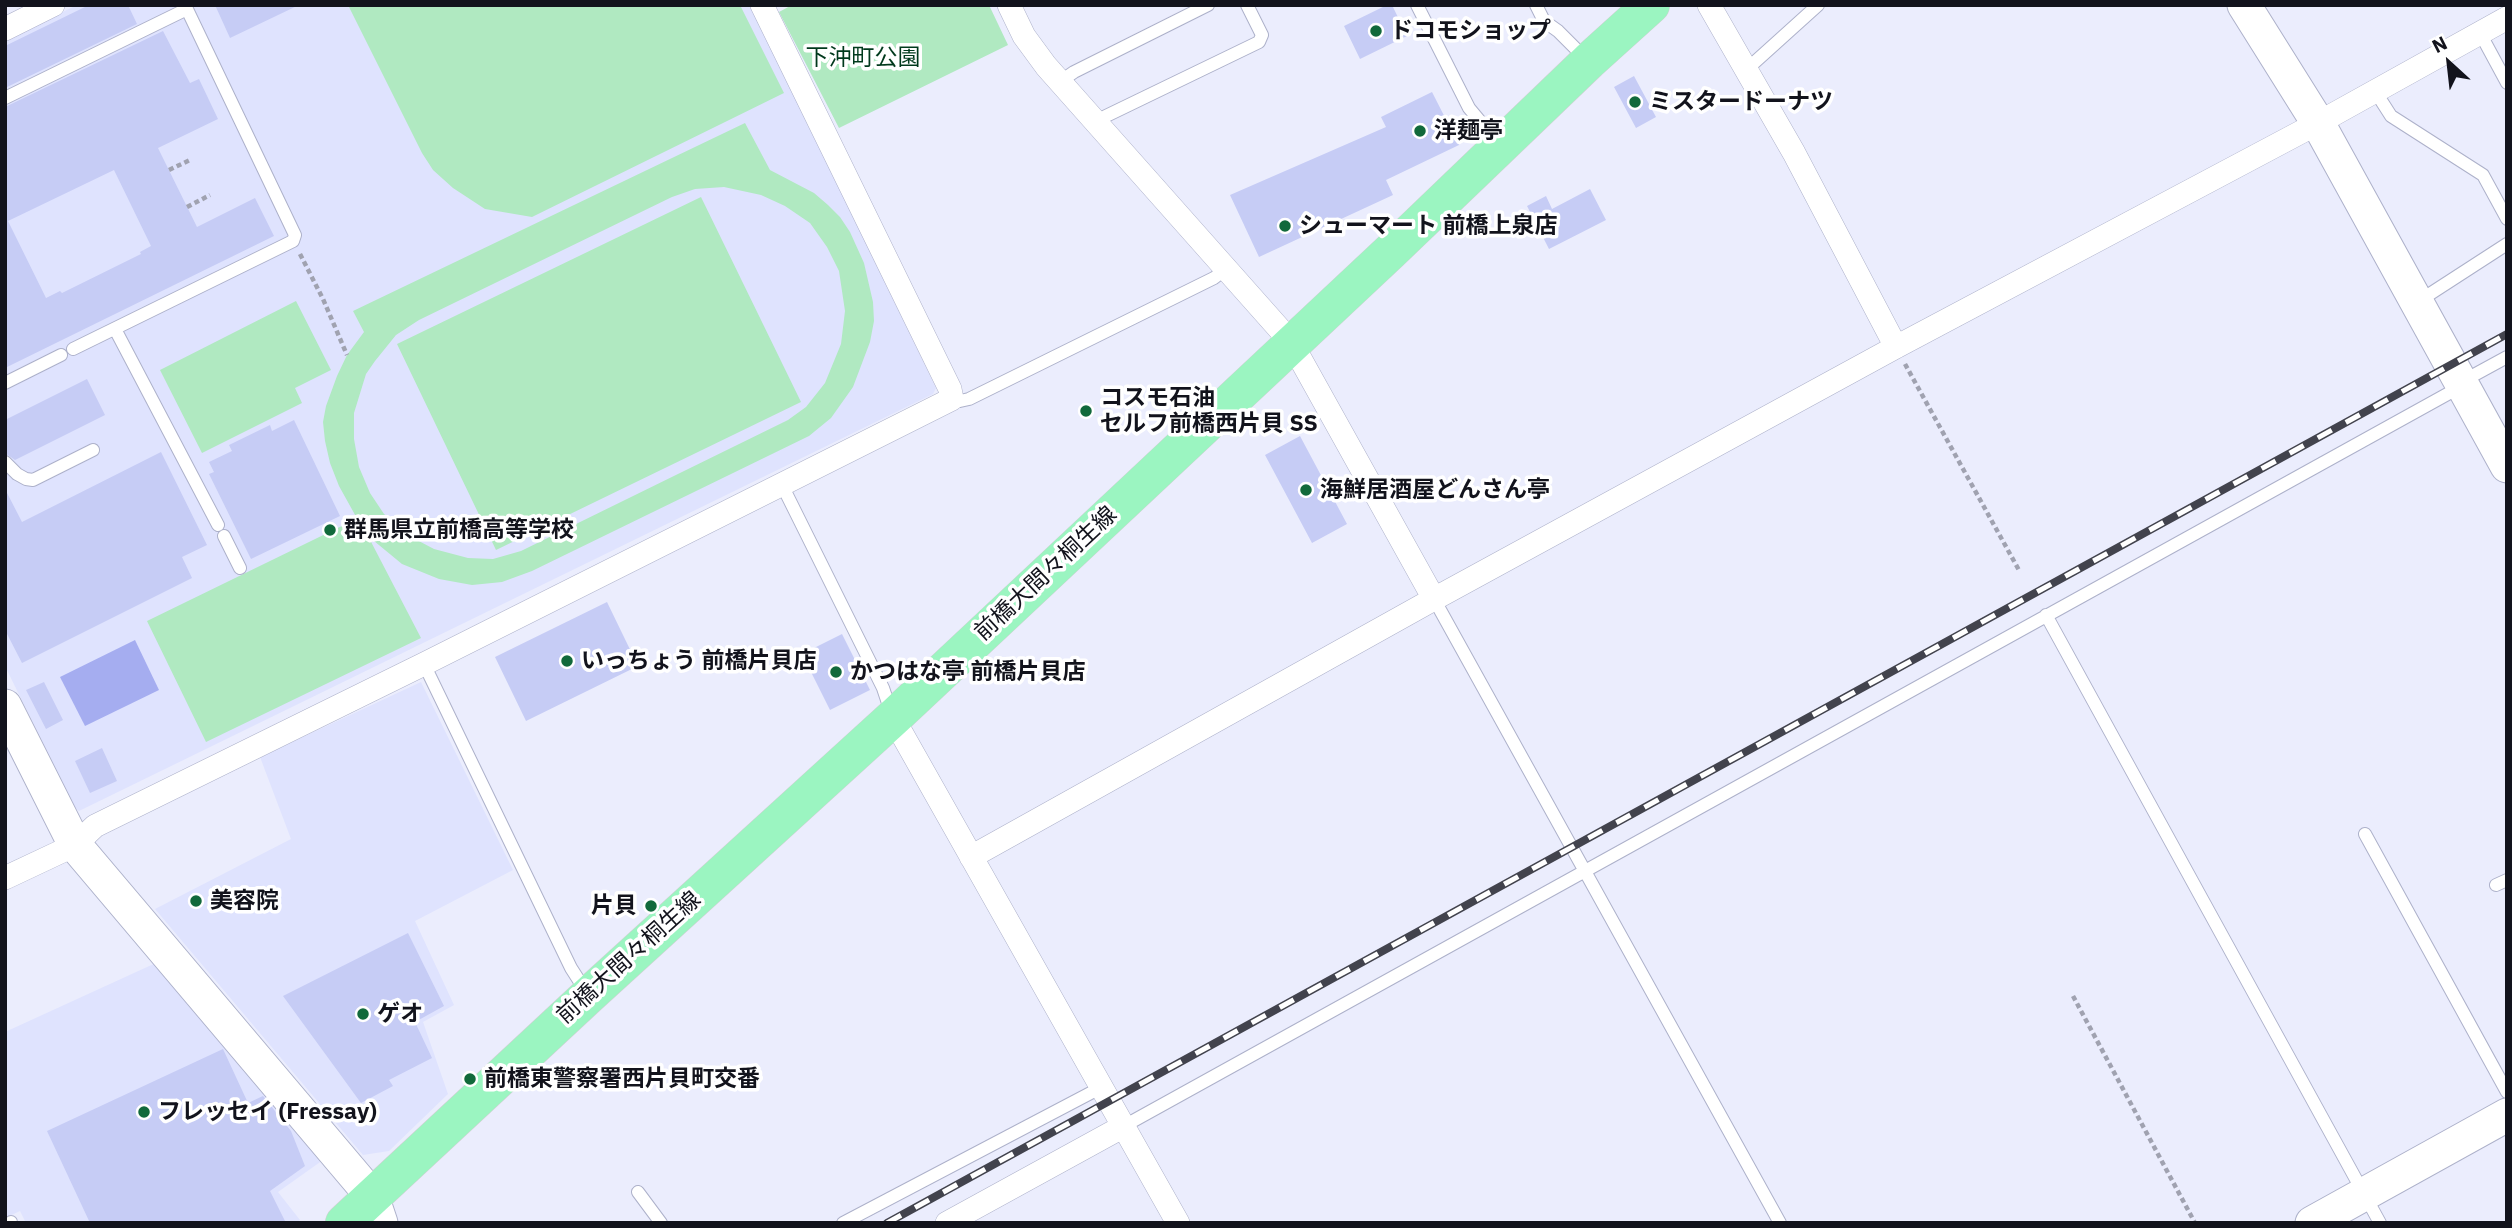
<!DOCTYPE html>
<meta charset="utf-8">
<style>
body{margin:0}
#map{position:relative;width:2512px;height:1228px;overflow:hidden;background:#ebedfd;font-family:"IBM Plex Sans",sans-serif}
canvas{display:block}
.frame{position:absolute;inset:0;border:7px solid #12131c;pointer-events:none}
.north{position:absolute;left:2414px;top:28px;width:70px;height:70px;-webkit-text-stroke:5px #fff;paint-order:stroke;rotate:333deg;font-size:19px;font-weight:700;line-height:28px;text-align:center;color:#12131c}
.north::after{content:'';display:block;margin:auto;width:24px;height:32px;background:#12131c;clip-path:polygon(50% 0,100% 100%,50% 72%,0 100%)}
</style>
<div id="map">
<canvas width="2512" height="1228"></canvas>
<div class="frame"></div>
<div class="north">N</div>
</div>
<script>
const g = document.querySelector('canvas').getContext('2d');
g.lineJoin = 'round';
function paint(path, color) {
  g.fillStyle = color;
  g.fill(path, 'evenodd');
}
function poly(rows) {
  const path = new Path2D();
  for (const r of rows) {
    path.moveTo(r[0], r[1]);
    for (let i = 2; i < r.length; i += 2) path.lineTo(r[i], r[i + 1]);
  }
  return path;
}
function strokePath(path, color, width, dash) {
  g.strokeStyle = color;
  g.lineWidth = width;
  g.lineCap = dash ? 'butt' : 'round';
  g.setLineDash(dash || []);
  g.stroke(path);
}
function label(font, color, halo, rows, align = 'center') {
  g.font = font + ' "IBM Plex Sans","Noto Sans JP",sans-serif';
  g.lineWidth = 7;
  g.setLineDash([]);
  g.textBaseline = 'middle';
  g.strokeStyle = halo;
  g.fillStyle = color;
  for (const [text, x, y, turn = 0] of rows) {
    g.save();
    g.translate(x, y);
    g.rotate((+turn || 0) * Math.PI / 180);
    g.textAlign = isNaN(turn) ? turn : align;
    if (halo) g.strokeText(text, 0, 0);
    g.fillText(text, 0, 0);
    g.restore();
  }
}
paint(poly([
 [77,5,751,5,936,388,933,394,79,811,74,807,5,666,5,40],
 [421,682,513,870,415,921,454,1005,423,1022,448,1094,389,1151,363,1155,155,909,291,839,260,757],
 [158,962,323,1160,278,1192,300,1220,297,1223,26,1223,20,1211,5,1218,5,1032]
]), '#dfe3fe');
paint(poly([
 [348,5,740,5,784,93,532,217,485,209,453,188,433,170,422,153],
 [792,5,989,5,1008,45,839,128,779,12],
 [745,123,770,170,814,193,828,205,840,217,850,232,864,263,873,302,874,321,870,342,853,387,831,418,809,436,532,571,502,582,472,585,439,579,402,564,368,536,421,638,206,742,147,621,350,522,364,531,339,486,330,463,325,441,323,422,326,406,337,376,347,355,364,332,353,311],
 [724,187,761,195,785,206,810,223,827,247,839,271,845,311,841,344,825,383,806,407,788,420,521,551,493,559,468,558,434,549,415,539,384,514,370,493,359,467,354,439,354,413,366,374,375,361,396,335,419,320,672,197,695,189],
 [701,197,801,402,496,550,397,344],
 [296,301,331,370,295,388,302,403,202,453,160,370]
]), '#b0e9c1');
paint(poly([
 [135,640,159,690,85,726,60,677]
]), '#a5adf0');
paint(poly([
 [89,5,128,5,137,24,5,88,5,46],
 [215,5,299,5,230,38],
 [1387,5,1392,5,1407,36,1360,59,1344,26],
 [163,31,190,83,199,79,218,119,158,148,197,227,255,198,274,236,5,368,5,107],
 [114,170,151,246,140,252,141,254,62,293,60,291,46,298,8,221],
 [1634,76,1656,117,1636,128,1614,87],
 [1432,92,1459,145,1386,180,1393,195,1259,257,1230,195,1386,127,1381,117],
 [1590,189,1606,220,1549,249,1527,206,1546,196,1552,209],
 [87,379,105,415,15,460,5,453,5,420],
 [294,420,340,516,251,559,209,474,214,472,209,462,232,451,229,445,270,425,272,431],
 [1300,436,1347,524,1312,543,1265,455],
 [161,452,207,545,182,557,192,578,22,663,5,630,5,489,22,522],
 [607,602,638,666,526,721,495,657],
 [842,634,870,690,830,710,802,654],
 [44,682,63,720,46,729,26,690],
 [102,748,117,781,90,793,75,761],
 [408,933,444,1006,415,1022,432,1058,389,1080,393,1086,361,1103,283,996],
 [223,1049,248,1103,263,1096,291,1131,305,1166,270,1191,286,1223,90,1223,47,1131]
]), '#c6ccf5');
const lane = poly([
 [1417,5,1469,108,1499,144],
 [1536,5,1544,21,1558,31,1586,59],
 [2480,33,2507,83],
 [1746,70,1818,5],
 [1061,81,1074,72,1208,5],
 [2375,91,2391,116,2483,175,2507,219],
 [5,98,187,9],
 [1096,122,1106,116,1259,42,1262,35,1247,5],
 [2419,301,2507,244],
 [115,329,218,525],
 [73,349,293,241,295,235,185,5],
 [5,383,61,355],
 [952,399,960,401,969,399,1214,278,1227,268],
 [5,462,17,474,26,479,33,480,93,450],
 [782,485,883,688,892,715],
 [224,536,240,568],
 [1434,599,1780,1223],
 [2046,615,2380,1223],
 [424,664,571,968,587,993],
 [2365,834,2507,1092],
 [2496,885,2507,880],
 [1124,1126,2462,386,2474,375,2507,357],
 [638,1192,661,1223],
 [10,1223,11,1222],
 [843,1223,1102,1087]
]);
const street = poly([
 [1009,5,1024,36,1046,66,1291,342,1434,599],
 [1709,5,1794,153,1896,347],
 [5,29,53,5],
 [893,718,1178,1223],
 [971,857,1434,599,1896,347,2318,123,2507,18],
 [5,878,75,845,95,826,424,664,952,399,950,389,762,5],
 [947,1223,1124,1126]
]);
const secondary = poly([
 [2244,5,2318,123,2507,466],
 [5,706,75,845,372,1196,381,1223],
 [2312,1223,2507,1115]
]);
const primary = poly([
 [344,1223,589,995,893,718,1390,252,1589,61,1651,5]
]);
strokePath(lane, '#adb1ca', 14);
strokePath(street, '#adb1ca', 24);
strokePath(secondary, '#adb1ca', 35);
strokePath(primary, '#d0d0d2', 38);
strokePath(poly([
 [169,170,192,159],
 [187,207,210,195],
 [300,254,323,299,347,355],
 [1905,364,2020,572],
 [2073,996,2195,1223]
]), '#a0a2b0', 4.5, [5, 3.5]);
strokePath(lane, '#fff', 12);
strokePath(street, '#fff', 23);
strokePath(secondary, '#fff', 33);
strokePath(primary, '#9bf5c1', 37);
const rail = poly([
 [887,1223,2507,334]
]);
strokePath(rail, '#42434d', 8);
strokePath(rail, '#fff', 5, [16]);
for (const [x, y, r, color] of [
 [1376,31,7,"#11693b"],
 [1635,102,7,"#11693b"],
 [1420,131,7,"#11693b"],
 [1285,226,7,"#11693b"],
 [1086,411,7,"#11693b"],
 [1306,490,7,"#11693b"],
 [330,530,7,"#11693b"],
 [567,661,7,"#11693b"],
 [836,672,7,"#11693b"],
 [196,901,7,"#11693b"],
 [651,906,7,"#11693b"],
 [363,1014,7,"#11693b"],
 [470,1079,7,"#11693b"],
 [144,1112,7,"#11693b"]
]) {
  const dot = new Path2D();
  dot.arc(x, y, r, 0, 2 * Math.PI);
  g.fillStyle = color;
  g.fill(dot);
  strokePath(dot, '#fff', 2.5);
}
label('bold 23px', '#12131c', '#fff', [
 ["ドコモショップ",1390,31],
 ["ミスタードーナツ",1649,102],
 ["洋麺亭",1434,131],
 ["シューマート 前橋上泉店",1299,226],
 ["コスモ石油",1100,398],
 ["セルフ前橋西片貝 SS",1100,424],
 ["海鮮居酒屋どんさん亭",1320,490],
 ["群馬県立前橋高等学校",344,530],
 ["いっちょう 前橋片貝店",581,661],
 ["かつはな亭 前橋片貝店",850,672],
 ["美容院",210,901],
 ["片貝",637,906,"right"],
 ["ゲオ",377,1014],
 ["前橋東警察署西片貝町交番",484,1079],
 ["フレッセイ (Fressay)",158,1112]
], 'left');
label('23px', '#00391c', '#fff', [
 ["下沖町公園",863,58]
]);
label('23px', '#12131c', '#fff', [
 ["前橋大間々桐生線",1046,574,-43],
 ["前橋大間々桐生線",629,958,-42]
]);
</script>
